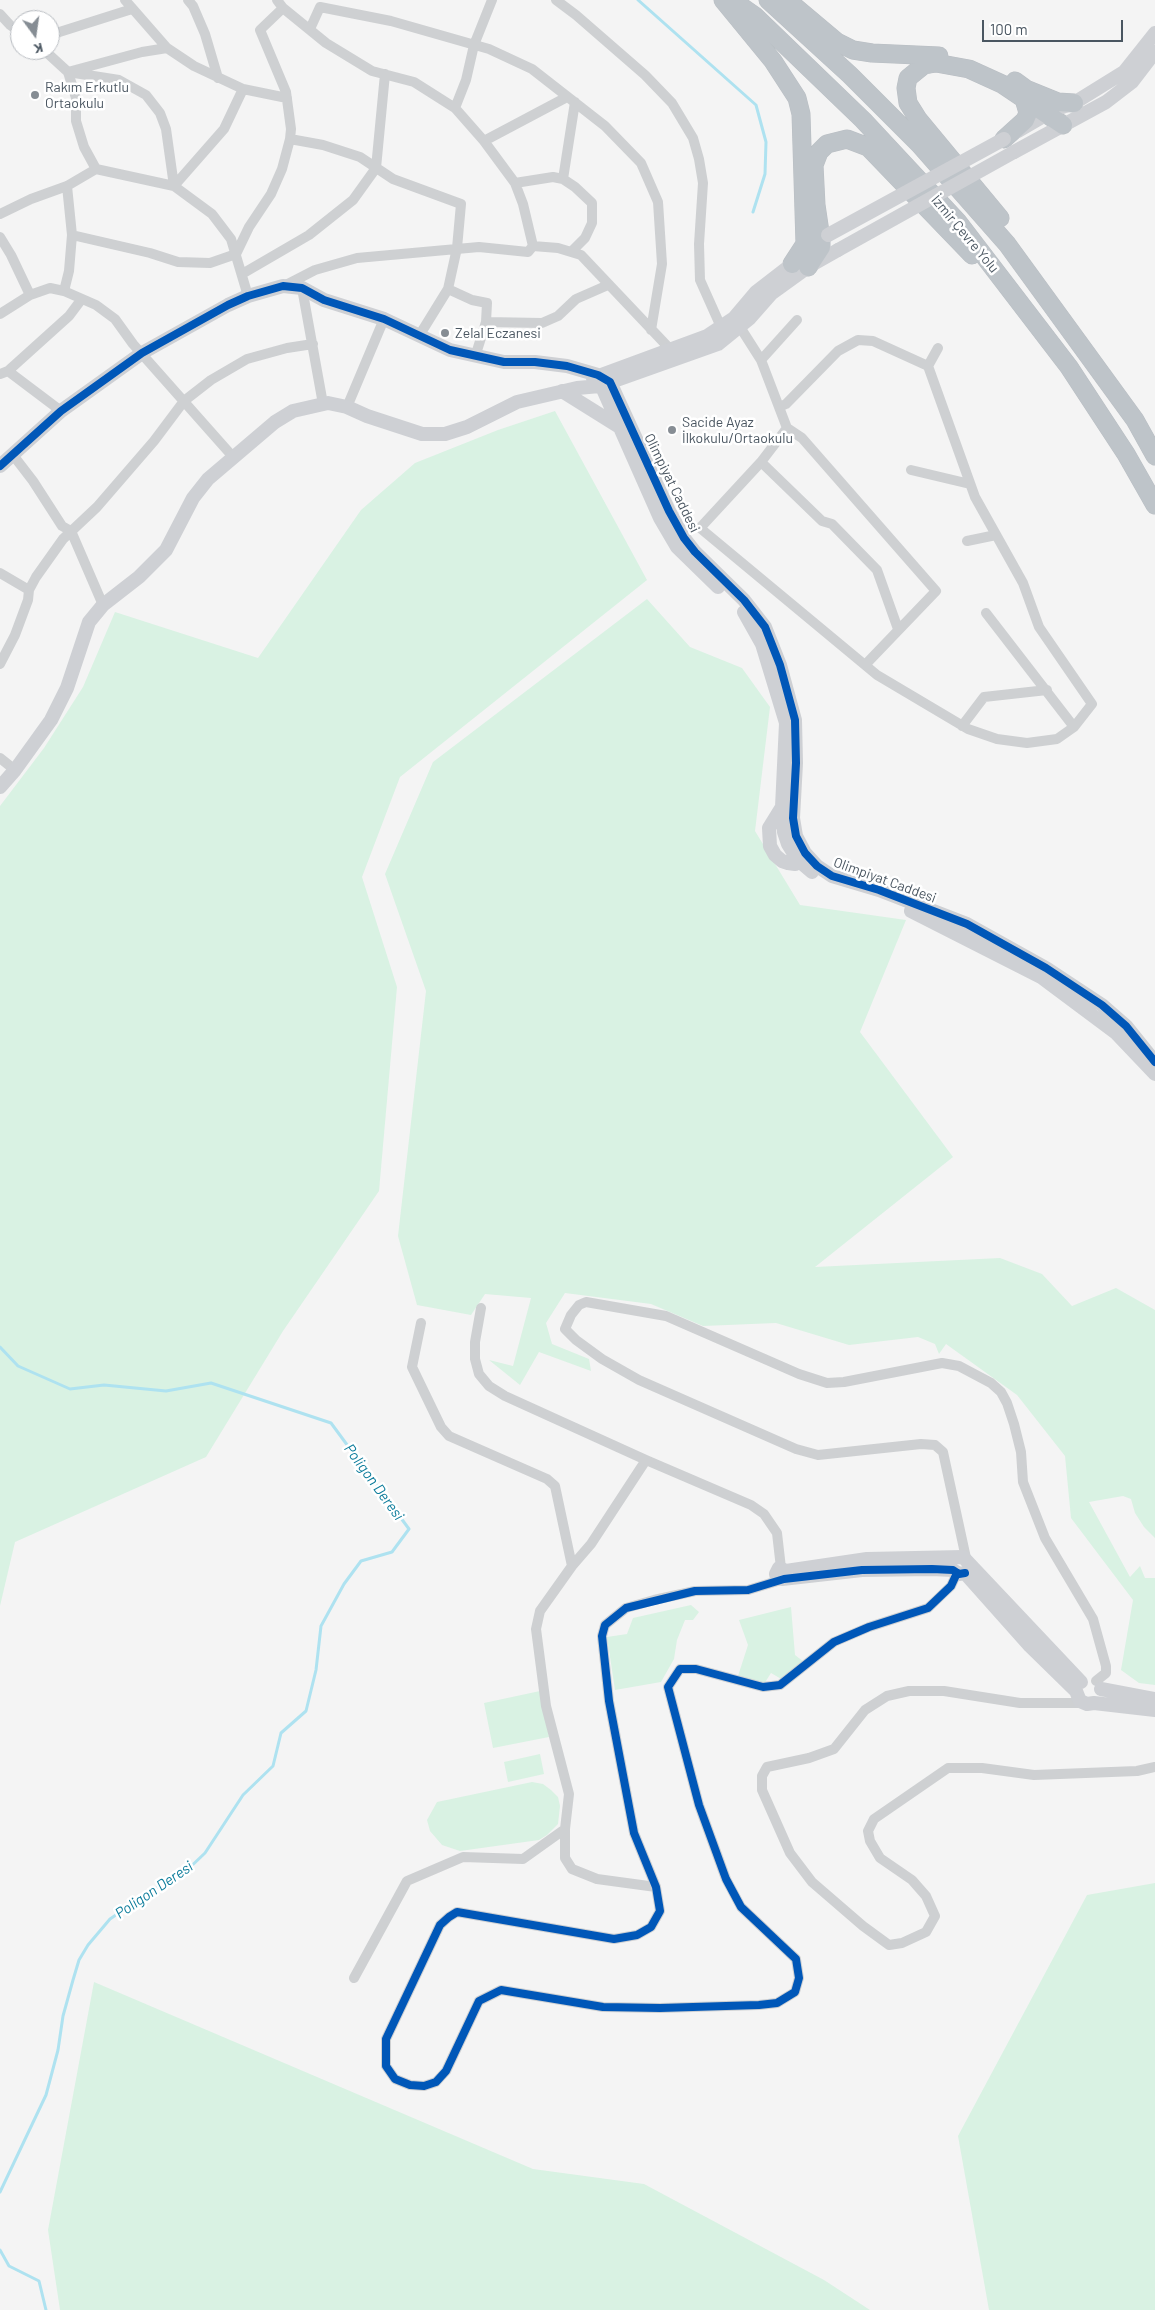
<!DOCTYPE html>
<meta charset="utf-8">
<style>
body{margin:0}
#map{position:relative;width:1155px;height:2310px;overflow:hidden;background:#f4f4f4;font-family:Barlow,sans-serif}
canvas{display:block}
.north{position:absolute;left:10px;top:10px;width:50px;height:50px;box-sizing:border-box;background:#fff;border:1px solid #b7bbc0;border-radius:50%;rotate:166deg;font-size:14px;font-weight:700;line-height:20px;text-align:center;color:#4a5661}
.north::after{content:'';display:block;margin:auto;width:18px;height:22px;background:#868d94;clip-path:polygon(50% 0,100% 100%,50% 72%,0 100%)}
.scale{position:absolute;left:982px;top:20px;width:141px;height:22px;box-sizing:border-box;border:2px solid #4a5661;border-top:0;padding-left:6px;font-size:15px;line-height:18px;white-space:nowrap;color:#4a5661;-webkit-text-stroke:4px #fff;paint-order:stroke}
</style>
<div id="map">
<canvas width="1155" height="2310"></canvas>
<div class="north">K</div>
<div class="scale">100 m</div>
</div>
<script>
const g = document.querySelector('canvas').getContext('2d');
g.lineJoin = 'round';
function paint(path, color) {
  g.fillStyle = color;
  g.fill(path, 'evenodd');
}
function poly(rows) {
  const path = new Path2D();
  for (const r of rows) {
    path.moveTo(r[0], r[1]);
    for (let i = 2; i < r.length; i += 2) path.lineTo(r[i], r[i + 1]);
  }
  return path;
}
function strokePath(path, color, width, dash) {
  g.strokeStyle = color;
  g.lineWidth = width;
  g.lineCap = dash ? 'butt' : 'round';
  g.setLineDash(dash || []);
  g.stroke(path);
}
function label(font, color, halo, rows, align = 'center') {
  g.font = font + ' Barlow,sans-serif';
  g.lineWidth = 5;
  g.setLineDash([]);
  g.textBaseline = 'middle';
  g.strokeStyle = halo;
  g.fillStyle = color;
  for (const [text, x, y, turn = 0] of rows) {
    g.save();
    g.translate(x, y);
    g.rotate((+turn || 0) * Math.PI / 180);
    g.textAlign = isNaN(turn) ? turn : align;
    if (halo) g.strokeText(text, 0, 0);
    g.fillText(text, 0, 0);
    g.restore();
  }
}
paint(poly([
 [555,411,647,580,400,777,362,877,397,987,379,1191,283,1331,206,1457,15,1542,0,1606,0,806,44,748,83,687,115,612,258,658,361,510,415,463,498,430],
 [647,599,690,647,742,668,770,707,755,831,800,905,906,920,860,1032,953,1157,815,1267,1000,1258,1042,1274,1072,1306,1116,1288,1155,1310,1155,1538,1144,1527,1135,1513,1131,1499,1123,1496,1089,1502,1130,1577,1140,1566,1145,1578,1155,1578,1155,1685,1139,1683,1121,1670,1133,1600,1071,1518,1065,1456,1017,1395,946,1344,939,1354,935,1344,918,1337,849,1345,776,1323,703,1326,651,1304,565,1293,546,1323,552,1344,589,1359,591,1371,539,1352,520,1385,489,1360,513,1366,531,1298,485,1294,471,1315,417,1305,398,1236,426,991,385,874,433,762],
 [691,1605,699,1612,693,1620,685,1620,677,1640,674,1659,661,1682,615,1690,607,1637,627,1634,633,1618],
 [791,1607,795,1655,804,1662,783,1680,771,1673,764,1684,738,1676,748,1645,739,1620],
 [540,1691,549,1737,493,1748,484,1703],
 [540,1754,544,1774,508,1782,504,1762],
 [532,1782,543,1784,551,1790,558,1797,560,1806,558,1824,547,1835,539,1840,460,1851,442,1845,430,1831,427,1820,437,1802],
 [1155,1883,1155,2310,989,2310,958,2136,1087,1895],
 [94,1982,533,2169,644,2184,824,2280,870,2310,60,2310,48,2230]
]), '#d9f2e3');
strokePath(poly([
 [638,0,756,105,766,142,765,174,753,212],
 [0,1347,18,1366,70,1389,104,1385,166,1391,211,1383,331,1423,409,1529,392,1552,361,1561,344,1584,321,1626,316,1670,306,1711,281,1733,273,1766,243,1795,205,1853,183,1874,154,1889,110,1919,88,1945,79,1960,73,1980,63,2016,58,2050,46,2095,0,2192],
 [0,2250,9,2266,39,2281,46,2310]
]), '#aee2f0', 3);
const highway = poly([
 [723,0,773,61,797,98,801,114,805,244,792,264],
 [732,0,755,16,863,120,958,222,1069,367,1126,454,1155,505],
 [768,0,850,75,919,144,1007,244,1135,420,1155,456],
 [787,0,837,42,853,50,872,53,939,56],
 [1015,81,1026,89,1058,102,1074,103],
 [1004,139,1025,120,1028,113,1024,99],
 [1000,218,918,119,908,103,906,88,908,78,924,65,936,63,969,69,1002,84,1063,125],
 [808,267,821,247,821,239,816,205,814,165,819,152,827,144,847,139,868,147,972,255]
]);
strokePath(highway, '#b9bec3', 19);
strokePath(poly([
 [125,0,167,48,194,66,243,89,287,98],
 [188,0,193,6,205,34,218,78],
 [277,0,283,8,326,43,372,71,414,82,455,108,484,141,515,183,553,177,563,179,575,187,592,203,592,223,585,238,572,251],
 [556,0,576,15,645,75,672,103,693,138,699,159,703,183,699,244,700,280,721,327],
 [0,14,10,25,20,32],
 [310,29,320,7,391,21,489,49,532,69,605,126,641,163,658,202,662,264,651,330],
 [50,35,132,9],
 [44,50,68,72,119,80,146,95,160,113,166,129,174,186,224,129,243,89],
 [455,108,466,80,474,45,492,0],
 [290,139,323,145,360,157,393,179,461,204,457,248,448,289,419,336],
 [484,141,567,97],
 [96,169,84,147,76,121,76,98,68,72,142,52,167,48],
 [563,179,575,102],
 [515,183,523,204,533,246],
 [0,214,31,199,67,186,96,169,174,186,212,214,231,239,248,296],
 [72,235,150,253,178,262,210,263,236,254,249,227,271,194,282,169,290,139,291,129,286,92,260,30,283,8],
 [0,237,11,255,30,295],
 [242,274,309,235,353,200,376,168,385,74],
 [284,286,315,270,357,258,479,247,528,252,533,246,558,248,581,255,670,349],
 [302,288,323,404],
 [448,289,472,300,487,303,486,322],
 [64,291,69,271,72,235,67,186],
 [0,314,30,295,50,288,64,291,96,305,115,319,133,344,234,458],
 [740,327,761,360],
 [475,357,486,322,542,323,558,316,576,299,608,285],
 [928,366,938,348],
 [8,371,61,411],
 [0,374,8,371,69,316,81,300],
 [347,407,384,319],
 [779,407,786,404,838,351,858,340,873,341,928,366,975,497,1023,583,1039,627,1092,704,1074,727,1057,739,1027,743,997,739,968,729,877,675,700,528,761,462,787,428,761,360,797,320],
 [787,428,802,438,936,591,865,665],
 [13,455,33,481,62,526,71,531,103,605],
 [761,462,822,521,832,524,877,570,898,629],
 [911,470,970,484],
 [967,541,996,535],
 [0,573,29,590],
 [986,613,1074,727],
 [0,664,15,635,28,600,29,590,36,577,63,539,97,507,154,441,184,401,211,380,247,359,287,348,313,344],
 [962,726,984,697,1047,690],
 [0,758,15,770],
 [481,1308,475,1342,475,1359,479,1374,489,1386,505,1396,646,1460,751,1505,764,1514,777,1533,781,1568],
 [421,1323,412,1367,441,1427,449,1436,547,1479,555,1486,572,1566],
 [646,1460,591,1544,572,1566,540,1611,536,1629,546,1706,569,1794,565,1829,565,1858,572,1869,597,1879,656,1887],
 [966,1558,943,1452,935,1445,921,1444,818,1455,796,1449,639,1380,602,1359,576,1340,565,1329,571,1315,579,1305,586,1302,666,1316,799,1374,827,1383,844,1382,942,1363,959,1366,991,1383,1001,1392,1007,1403,1014,1424,1021,1452,1023,1482,1045,1538,1093,1619,1106,1666,1106,1673,1096,1681],
 [784,1579,748,1590,695,1591,654,1600,626,1608,605,1625,602,1636,609,1701,634,1833,656,1887,660,1911,651,1927,637,1935,614,1939,457,1912,449,1917,440,1925,386,2039,386,2066,395,2079,410,2085,424,2086,436,2082,446,2071,479,2001,501,1990,603,2007,660,2008,759,2005,777,2003,795,1992,799,1978,796,1959,741,1907,726,1879,699,1805,668,1687,680,1669,696,1669,763,1687,780,1685,834,1642,869,1627,928,1608,951,1586,957,1573],
 [1083,1703,1020,1703,944,1691,909,1691,887,1696,865,1710,834,1749,809,1758,767,1767,762,1776,762,1790,790,1853,812,1882,863,1926,889,1945,902,1943,926,1932,935,1916,926,1896,912,1880,880,1858,870,1841,868,1831,874,1819,948,1768,982,1768,1034,1775,1137,1771,1155,1767],
 [354,1978,407,1881,463,1857,523,1859,565,1829]
]), '#ced0d2', 10);
strokePath(poly([
 [1018,131,1054,110,1074,103,1124,72,1155,33],
 [1014,152,1106,102,1132,82,1155,52],
 [593,378,707,336,734,318,756,292,800,258],
 [598,378,660,518,677,547,718,587],
 [562,391,618,426],
 [0,466,61,411,142,353,228,305,248,296,283,286,302,288,324,300,384,319,450,350,504,362,535,362,567,366,598,375,610,382,669,511,684,538,695,552,744,600,765,627,780,665,795,720,796,763,793,818,796,836,805,853,817,866,832,876,879,890,967,924,1046,968,1102,1005,1126,1026,1155,1062],
 [744,612,762,644,786,723,782,807,784,832,788,844,798,860,812,872],
 [0,787,15,770,51,720,67,688,89,622,103,605,139,577,166,550,193,498,208,479,275,422,293,411,328,403,347,407,367,416,422,434,445,434,467,427,517,402,577,388,600,386,718,344,750,318,772,293,808,267,838,250],
 [782,807,769,828,770,846,775,855,782,861,788,863,795,864,800,853],
 [911,911,1041,977,1116,1033,1155,1074],
 [965,1573,959,1574,953,1570,932,1569,862,1570,782,1579,777,1578,776,1574,779,1568,786,1571,867,1559,963,1557,1081,1682],
 [965,1573,1030,1646,1076,1691,1080,1701,1087,1704,1094,1703,1155,1710],
 [1101,1689,1155,1699]
]), '#ced0d4', 14);
strokePath(highway, '#bec4c9', 18);
strokePath(poly([
 [828,235,1004,139],
 [838,250,1014,152]
]), '#ced0d4', 14);
strokePath(poly([
 [0,466,61,411,142,353,228,305,248,296,283,286,302,288,324,300,384,319,450,350,504,362,535,362,567,366,598,375,610,382,669,511,684,538,695,552,744,600,765,627,780,665,795,720,796,763,793,818,796,836,805,853,817,866,832,876,879,890,967,924,1046,968,1102,1005,1126,1026,1155,1062],
 [957,1573,951,1586,928,1608,869,1627,834,1642,780,1685,763,1687,696,1669,680,1669,668,1687,699,1805,726,1879,741,1907,796,1959,799,1978,795,1992,777,2003,759,2005,660,2008,603,2007,501,1990,479,2001,446,2071,436,2082,424,2086,410,2085,395,2079,386,2066,386,2039,440,1925,449,1917,457,1912,614,1939,637,1935,651,1927,660,1911,656,1887,634,1833,609,1701,602,1636,605,1625,626,1608,695,1591,748,1590,784,1579,862,1570,932,1569,953,1570,959,1574,965,1573]
]), '#0057b8', 8);
for (const [x, y, r, color] of [
 [35,95,5,"#868d94"],
 [445,333,5,"#868d94"],
 [672,430,5,"#868d94"]
]) {
  const dot = new Path2D();
  dot.arc(x, y, r, 0, 2 * Math.PI);
  g.fillStyle = color;
  g.fill(dot);
  strokePath(dot, '#fff', 2);
}
label('14px', '#4a5661', '#fff', [
 ["Rakım Erkutlu",45,87],
 ["Ortaokulu",45,103],
 ["Zelal Eczanesi",455,333],
 ["Sacide Ayaz",682,422],
 ["İlkokulu/Ortaokulu",682,438]
], 'left');
label('14px', '#4a5661', '#fff', [
 ["İzmir Çevre Yolu",965,234,50],
 ["Olimpiyat Caddesi",672,483,64],
 ["Olimpiyat Caddesi",885,880,20]
]);
label('italic 15px', '#0c7c9b', '#fff', [
 ["Poligon Deresi",374,1482,54],
 ["Poligon Deresi",154,1890,-34]
]);
</script>
